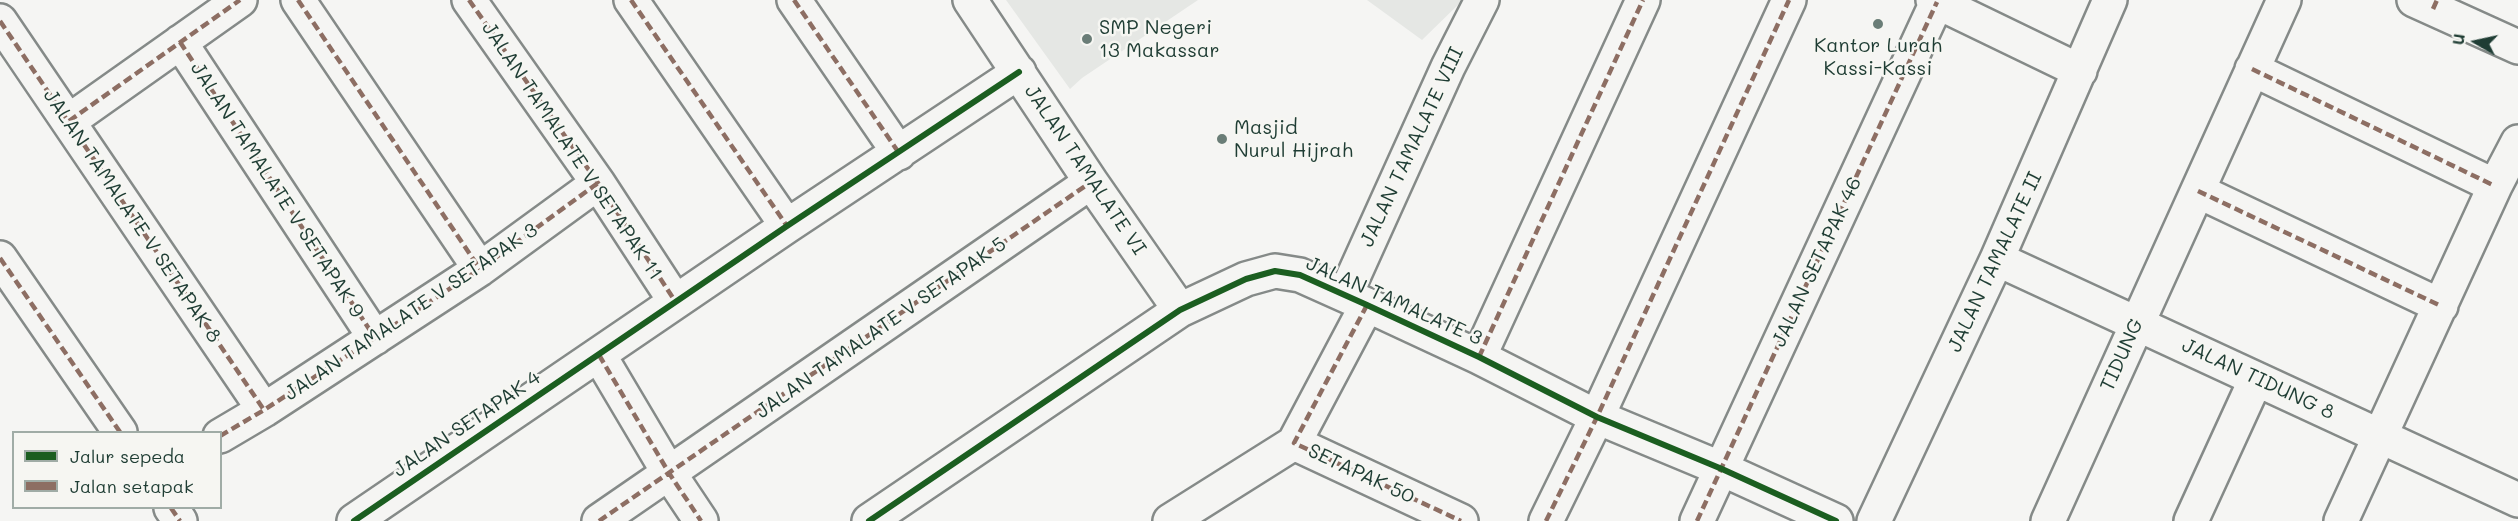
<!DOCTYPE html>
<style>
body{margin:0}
#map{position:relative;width:2518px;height:521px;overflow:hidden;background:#f5f5f3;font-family:Mali,sans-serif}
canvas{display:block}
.legend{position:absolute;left:12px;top:431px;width:210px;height:78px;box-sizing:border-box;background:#f6f6f2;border:2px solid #a0aca6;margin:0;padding:8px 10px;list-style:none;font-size:18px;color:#1f3d34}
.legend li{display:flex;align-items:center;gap:12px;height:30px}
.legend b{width:30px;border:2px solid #a0aca6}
.north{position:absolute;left:2446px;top:12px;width:60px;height:60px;-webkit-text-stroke:4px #f6f6f2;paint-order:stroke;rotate:279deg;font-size:16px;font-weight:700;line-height:24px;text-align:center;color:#1f3d34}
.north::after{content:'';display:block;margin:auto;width:21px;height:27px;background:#1f3d34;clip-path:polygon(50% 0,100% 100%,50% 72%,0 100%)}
</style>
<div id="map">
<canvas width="2518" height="521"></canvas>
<ul class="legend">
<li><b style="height:8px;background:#1b5e20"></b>Jalur sepeda</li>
<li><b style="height:8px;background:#8d6e63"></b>Jalan setapak</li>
</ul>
<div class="north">U</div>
</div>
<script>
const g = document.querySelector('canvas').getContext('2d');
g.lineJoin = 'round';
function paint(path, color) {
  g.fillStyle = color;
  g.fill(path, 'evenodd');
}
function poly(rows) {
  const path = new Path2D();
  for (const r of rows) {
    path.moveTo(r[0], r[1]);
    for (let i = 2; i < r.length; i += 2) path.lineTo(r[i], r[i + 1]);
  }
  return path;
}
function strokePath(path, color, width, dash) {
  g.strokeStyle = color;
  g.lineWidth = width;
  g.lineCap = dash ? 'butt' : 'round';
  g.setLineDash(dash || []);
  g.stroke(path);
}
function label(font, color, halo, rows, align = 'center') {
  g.font = font + ' Mali,sans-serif';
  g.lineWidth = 5;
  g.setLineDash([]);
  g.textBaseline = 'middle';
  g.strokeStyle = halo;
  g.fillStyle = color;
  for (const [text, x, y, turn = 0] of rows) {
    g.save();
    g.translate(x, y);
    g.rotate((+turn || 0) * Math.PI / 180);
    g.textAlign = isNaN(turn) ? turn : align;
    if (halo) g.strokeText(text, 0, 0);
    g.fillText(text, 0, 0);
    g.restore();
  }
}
paint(poly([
 [1006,0,1198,0,1082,78,1070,89],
 [1367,0,1463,0,1422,40]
]), '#e5e7e4');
const minor = poly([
 [298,0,480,269],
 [469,0,598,183,675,301],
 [631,0,787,226],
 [794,0,899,153],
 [970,0,1091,182,1180,310],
 [1933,0,2080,71],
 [2414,0,2518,47],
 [0,21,264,410],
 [180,42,375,338],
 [2252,69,2495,186],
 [69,121,240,0],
 [2198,191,2441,306],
 [0,258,120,432],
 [1997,259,2518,500],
 [1345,295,1448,67,1482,0],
 [599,355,669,473,701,521],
 [1479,357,1643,0],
 [220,436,264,410,480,269,598,183],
 [1294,443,1461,521],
 [1294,443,1367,305],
 [171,508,180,521],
 [354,521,787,226,1019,72],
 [599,521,1091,182],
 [869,521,1180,310,1246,279,1275,271,1300,275,1367,305,1479,357,1597,417,1722,469,1836,521],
 [1170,521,1294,443],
 [1546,521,1597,417,1789,0],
 [1697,521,1937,2],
 [1874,521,1997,259,2110,0],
 [2048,521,2284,0],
 [2191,521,2256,379],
 [2341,521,2495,186,2518,142]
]);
strokePath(minor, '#858a88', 38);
strokePath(minor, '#f5f5f3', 33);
strokePath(poly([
 [298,0,480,269],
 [469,0,598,183,675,301],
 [631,0,787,226],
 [794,0,899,153],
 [2433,9,2437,0],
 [0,21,264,410],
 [180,42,375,338],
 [2252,69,2495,186],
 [69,121,240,0],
 [2198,191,2441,306],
 [0,258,120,432],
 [1367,305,1294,443,1461,521],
 [599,355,669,473,701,521],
 [1479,357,1643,0],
 [220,436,264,410,480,269,598,183],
 [171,508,180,521],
 [599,521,1091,182],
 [1546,521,1597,417,1789,0],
 [1697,521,1937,2]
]), '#8d6e63', 4.5, [9, 4.5]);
strokePath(poly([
 [354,521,787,226,1019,72],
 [869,521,1180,310,1246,279,1275,271,1300,275,1367,305,1479,357,1597,417,1722,469,1836,521]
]), '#1b5e20', 6);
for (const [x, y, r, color] of [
 [1878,24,6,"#6a7d77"],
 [1087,39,6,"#6a7d77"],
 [1222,139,6,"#6a7d77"]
]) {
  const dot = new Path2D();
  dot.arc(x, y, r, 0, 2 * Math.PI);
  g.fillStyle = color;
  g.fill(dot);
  strokePath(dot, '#f6f6f2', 2);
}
label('20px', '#1f3d34', '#f6f6f2', [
 ["SMP Negeri",1099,28],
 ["13 Makassar",1099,51],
 ["Kantor Lurah",1878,46,"center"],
 ["Kassi-Kassi",1878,69,"center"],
 ["Masjid",1234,128],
 ["Nurul Hijrah",1234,151]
], 'left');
label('20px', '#1f3d34', '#f6f6f2', [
 ["JALAN TAMALATE VIII",1412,147,-65],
 ["JALAN TAMALATE V SETAPAK 11",572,151,56],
 ["JALAN TAMALATE VI",1085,170,56],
 ["JALAN TAMALATE V SETAPAK 9",277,190,57],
 ["JALAN TAMALATE V SETAPAK 8",132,216,56],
 ["JALAN SETAPAK 46",1817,262,-65],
 ["JALAN TAMALATE II",1995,262,-65],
 ["JALAN TAMALATE 3",1394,301,24],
 ["JALAN TAMALATE V SETAPAK 3",411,312,-34],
 ["JALAN TAMALATE V SETAPAK 5",881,328,-35],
 ["TIDUNG",2122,355,-66],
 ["JALAN TIDUNG 8",2258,379,25],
 ["JALAN SETAPAK 4",467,424,-34],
 ["SETAPAK 50",1361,474,25]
]);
</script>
